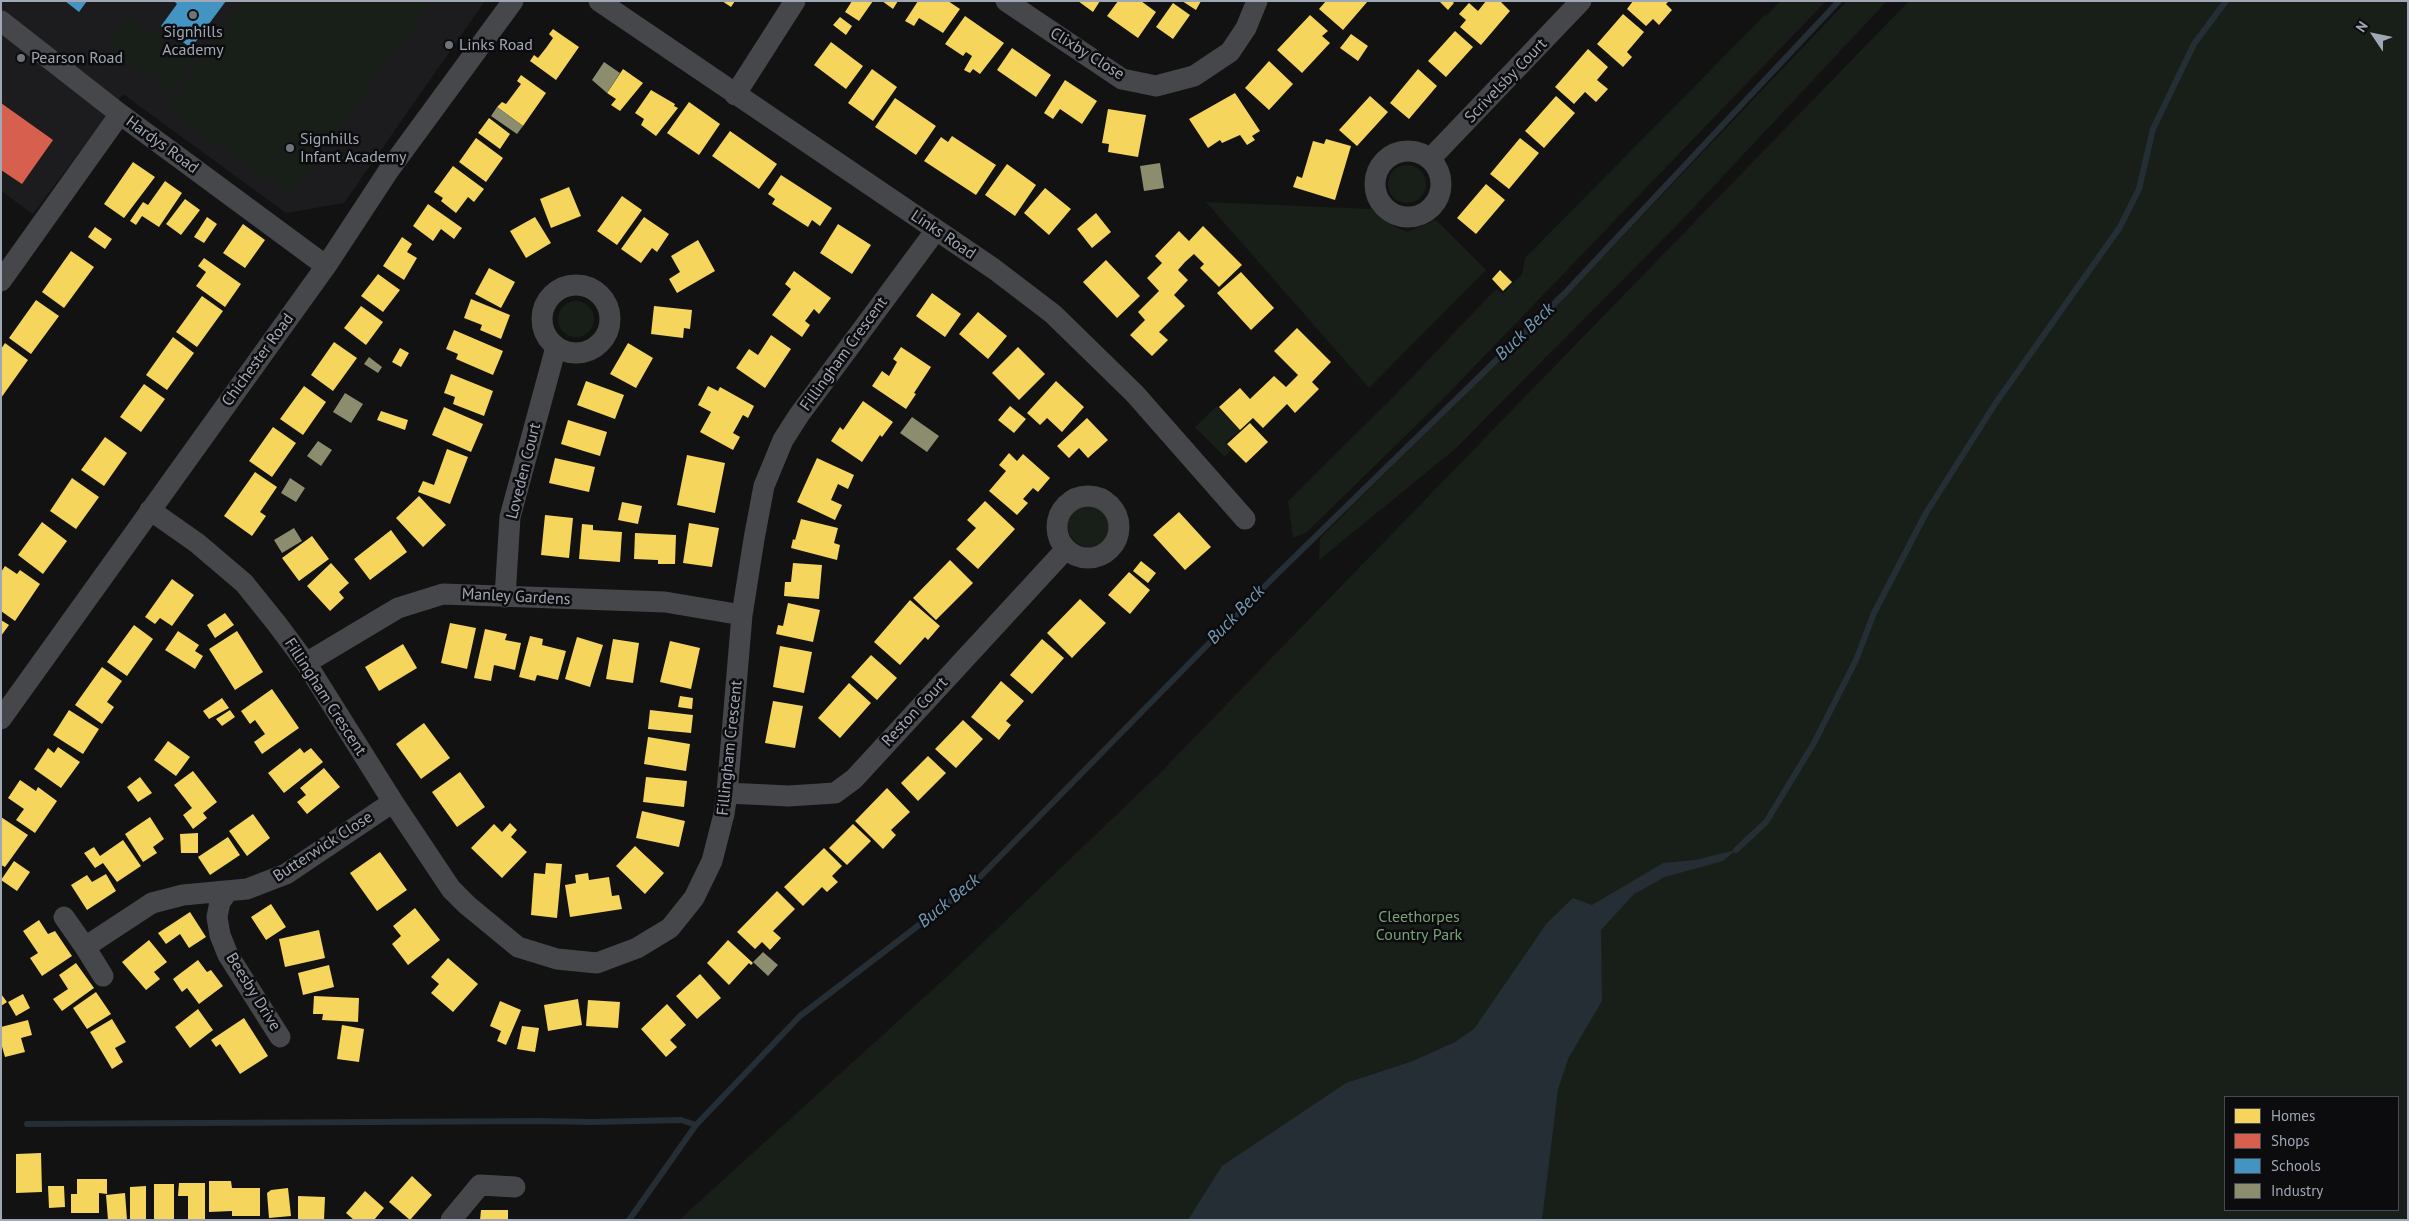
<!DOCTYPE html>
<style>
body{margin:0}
#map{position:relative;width:2409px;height:1221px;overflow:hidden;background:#121212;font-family:"PT Sans",sans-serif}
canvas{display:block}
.frame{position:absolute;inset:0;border:2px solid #a1a8b5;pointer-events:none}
.legend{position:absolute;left:2224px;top:1096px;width:175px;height:115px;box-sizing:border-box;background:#0c0c0e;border:1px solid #484a51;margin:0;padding:6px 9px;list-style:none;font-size:15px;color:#a1a8b5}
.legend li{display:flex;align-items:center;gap:10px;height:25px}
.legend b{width:25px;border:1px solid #484a51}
.north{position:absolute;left:2349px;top:10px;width:50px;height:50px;-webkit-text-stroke:4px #0c0c0e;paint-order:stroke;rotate:304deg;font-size:14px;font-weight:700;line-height:20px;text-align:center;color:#a1a8b5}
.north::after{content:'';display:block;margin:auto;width:18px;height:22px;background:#a1a8b5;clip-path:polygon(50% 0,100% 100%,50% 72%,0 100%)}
</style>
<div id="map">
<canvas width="2409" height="1221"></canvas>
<div class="frame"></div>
<ul class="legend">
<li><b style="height:14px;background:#f6d55c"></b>Homes</li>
<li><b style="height:14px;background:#d6604d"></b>Shops</li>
<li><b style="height:14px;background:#4393c3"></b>Schools</li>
<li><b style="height:14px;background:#8c8c6e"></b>Industry</li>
</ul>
<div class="north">N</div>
</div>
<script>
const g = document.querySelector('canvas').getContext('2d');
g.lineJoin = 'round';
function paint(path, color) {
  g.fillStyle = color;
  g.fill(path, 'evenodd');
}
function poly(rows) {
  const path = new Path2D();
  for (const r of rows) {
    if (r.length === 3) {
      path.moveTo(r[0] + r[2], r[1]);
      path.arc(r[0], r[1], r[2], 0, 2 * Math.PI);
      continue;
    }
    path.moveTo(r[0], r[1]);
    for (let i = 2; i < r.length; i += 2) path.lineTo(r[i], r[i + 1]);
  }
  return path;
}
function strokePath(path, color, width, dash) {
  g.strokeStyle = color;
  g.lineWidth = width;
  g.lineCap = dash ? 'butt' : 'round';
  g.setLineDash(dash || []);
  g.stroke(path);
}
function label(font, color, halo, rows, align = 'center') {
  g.font = font + ' "PT Sans",sans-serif';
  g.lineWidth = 5;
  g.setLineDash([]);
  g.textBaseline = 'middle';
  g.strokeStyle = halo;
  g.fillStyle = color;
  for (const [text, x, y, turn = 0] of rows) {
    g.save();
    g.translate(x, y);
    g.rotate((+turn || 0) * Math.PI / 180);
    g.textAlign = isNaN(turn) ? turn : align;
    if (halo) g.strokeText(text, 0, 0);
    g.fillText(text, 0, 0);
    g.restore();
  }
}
paint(poly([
 [1,1,485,1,344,203,286,213,123,94,33,214,1,191]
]), '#1c1c1e');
paint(poly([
 [242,1,431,1,291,197,166,108],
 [1781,1,1826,1,1440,402,1307,532,1293,538,1288,501,1393,397,1496,289,1503,294,1522,274,1525,258,1765,15,1765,17],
 [1847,1,1887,1,1681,221,1455,449,1319,560,1320,538,1603,257],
 [1909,1,2408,1,2408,1220,679,1220,950,974,1159,774],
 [2225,1097,2398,1097,2398,1210,2225,1210],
 [130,15,194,61,172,92,108,46],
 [1407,184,19],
 [1206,202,1371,209,1390,224,1407,232,1436,220,1486,270,1369,388],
 [576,319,18],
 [1217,406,1240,430,1225,443,1231,450,1225,457,1195,427],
 [1089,526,21]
]), '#181f18');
paint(poly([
 [1736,850,1723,861,1665,877,1634,894,1601,930,1602,1001,1569,1057,1558,1089,1542,1220,1188,1220,1222,1166,1346,1083,1413,1061,1455,1042,1474,1029,1547,923,1573,898,1592,905,1663,863,1695,860]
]), '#242e34');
paint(poly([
 [722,1,735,1,731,7],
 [852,1,873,1,859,21,845,12],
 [882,1,898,1,893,9],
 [918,1,948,1,960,9,943,33,919,18,914,26,905,21],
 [1078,1,1100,1,1093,12],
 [1118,1,1141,1,1156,12,1138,38,1107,16],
 [1182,1,1201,1,1196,10],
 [1326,1,1368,1,1343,30,1319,9],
 [1439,1,1452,1,1454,3,1448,10],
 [1486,1,1500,1,1510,11,1481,45,1460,27,1466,20,1459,14,1469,3,1478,11],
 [1633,1,1669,1,1666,4,1672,10,1659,25,1653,19,1646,26,1627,9],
 [1173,3,1190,15,1173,39,1156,27],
 [1623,14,1644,32,1627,52,1632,57,1623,67,1597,44],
 [1310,15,1328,31,1322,36,1330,43,1302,73,1277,50],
 [965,16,1004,43,980,74,973,69,970,73,964,70,972,56,966,52,963,56,945,44],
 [840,17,852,26,846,35,833,25],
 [553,29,579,47,556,80,530,61,534,55,538,58,546,48,553,38,549,34],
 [1455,31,1473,47,1446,77,1428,61],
 [1351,34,1368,46,1358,61,1340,48],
 [831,42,863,66,846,89,814,65],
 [1012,48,1051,75,1036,97,997,70],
 [1588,49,1608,67,1597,80,1608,89,1596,102,1585,92,1574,104,1555,87],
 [1269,61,1293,84,1269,110,1245,88],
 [623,69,643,83,620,111,611,105,616,99,607,93],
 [872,69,897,87,873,121,848,103],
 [1418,69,1437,86,1409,119,1390,103],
 [521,75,546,93,523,126,497,107,502,102,506,104,521,84,517,81],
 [1065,80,1097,101,1082,124,1060,109,1053,119,1044,113],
 [651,90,675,104,674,106,678,108,656,136,641,125,644,119,635,113],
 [1235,93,1260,131,1252,136,1255,140,1247,145,1240,135,1222,143,1220,140,1208,148,1189,119],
 [1370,96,1388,112,1357,146,1339,130],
 [1556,96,1575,113,1544,148,1525,131],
 [895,98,936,126,916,155,875,127],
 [689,102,720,124,699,155,667,133],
 [1108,109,1146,115,1138,157,1108,152,1109,144,1102,143],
 [489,118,510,134,500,149,478,133],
 [730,131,777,164,759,189,712,156],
 [952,136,996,165,976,195,924,161,941,137,948,142],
 [476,138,503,158,486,182,459,162],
 [1520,138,1539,153,1509,189,1490,174],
 [1326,139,1351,146,1335,200,1293,187,1297,176,1302,178,1313,141,1324,144],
 [133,162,155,177,124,218,104,204],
 [1007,164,1036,185,1015,216,985,195],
 [453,166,484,189,474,202,468,197,456,213,441,201,443,198,434,192],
 [781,175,832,208,820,226,812,220,808,227,772,204,775,199,768,194],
 [165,181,182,193,159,227,142,216,136,225,130,221,143,202,148,205],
 [1486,184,1505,200,1476,234,1457,218],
 [569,187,581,216,551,228,540,199],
 [1045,188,1071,209,1049,235,1024,213],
 [622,196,642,210,617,245,597,231],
 [185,199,200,210,181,235,166,224],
 [428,204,462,228,454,239,441,229,433,241,413,226],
 [1096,213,1111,232,1092,248,1077,229],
 [207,217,217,224,204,243,194,237],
 [535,217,551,243,526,258,510,231],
 [644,217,669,234,657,252,652,248,641,263,621,249],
 [243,224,265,240,245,268,223,253],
 [838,224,871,245,852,274,820,253],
 [1203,226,1242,265,1219,287,1200,268,1204,264,1194,254,1185,262,1178,270,1188,280,1174,295,1185,306,1159,332,1168,340,1152,356,1130,335,1145,320,1138,312,1159,291,1147,278,1162,263,1155,256,1179,231,1189,241],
 [95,227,112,239,105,249,88,237],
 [402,237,412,244,407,252,417,258,404,280,383,266],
 [698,240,715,271,677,293,669,279,680,272,671,256],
 [71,251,94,267,64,308,42,292],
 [204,258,241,284,225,307,196,286,206,272,198,266],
 [1106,260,1140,296,1117,318,1083,282],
 [489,268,515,282,501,308,475,294],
 [1500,270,1512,282,1503,291,1492,279],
 [794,271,831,298,819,314,814,309,805,321,810,325,802,337,772,315,791,289,785,284],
 [1241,272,1274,308,1251,330,1217,293],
 [378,274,400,290,383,312,361,296],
 [932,293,961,314,945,337,916,316],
 [202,296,223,311,197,347,176,332],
 [471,299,510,315,501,339,480,330,482,325,464,318],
 [36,300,59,316,31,354,9,338],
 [361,306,383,322,366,345,344,328],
 [654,306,692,310,690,329,684,328,683,338,651,334],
 [978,312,1007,336,988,359,959,334],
 [1297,328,1331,362,1312,382,1319,389,1295,413,1287,404,1263,428,1253,418,1240,430,1219,407,1240,388,1250,399,1274,376,1286,387,1298,375,1274,351],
 [454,330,503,351,493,375,456,359,458,354,446,349],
 [771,335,791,349,765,388,736,368,749,349,758,355],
 [173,337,194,353,167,390,146,375],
 [334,342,357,358,333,391,311,375],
 [5,343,28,360,1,398,1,349],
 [628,343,653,358,636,388,610,374],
 [901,347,931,367,914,393,916,394,906,409,872,386,882,371,889,376,897,362,893,359],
 [1018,347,1045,374,1019,400,992,373],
 [400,348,409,353,401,367,392,362],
 [451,374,493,391,484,416,453,404,455,397,444,393],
 [586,381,624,395,615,419,577,405],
 [1056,381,1084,407,1062,432,1047,418,1040,425,1027,413],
 [144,384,165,399,141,432,120,417],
 [304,386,326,402,303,435,280,419],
 [708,386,718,391,720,387,754,406,748,418,743,415,733,433,740,437,733,450,700,432,711,412,698,405],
 [863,401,893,422,882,437,880,435,862,462,831,441,840,427,843,430],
 [1010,406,1026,419,1014,433,998,420],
 [444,407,483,424,471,452,432,435],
 [381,411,408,420,405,430,377,420],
 [1087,418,1108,440,1088,458,1079,448,1069,458,1057,446],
 [568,420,607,432,600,456,561,444],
 [1250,423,1268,442,1246,463,1227,444],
 [273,427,296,443,272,477,249,461],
 [105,437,127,453,104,486,81,470],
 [447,449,468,457,450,504,418,492,423,481,434,485],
 [1009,453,1017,461,1023,454,1050,478,1038,492,1033,488,1023,499,1028,503,1017,515,989,491,1006,471,999,465],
 [687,455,725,463,715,513,677,505],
 [555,458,595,467,589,492,549,483],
 [817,458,854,475,848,489,838,484,831,500,842,505,835,520,797,502],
 [255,472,277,487,260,512,266,516,252,536,224,516],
 [72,478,99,497,76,529,50,511],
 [419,496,446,525,423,547,396,518],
 [985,501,1015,529,978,569,956,549,976,528,967,520],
 [622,502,642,506,638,524,618,520],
 [1179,512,1211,547,1185,570,1153,535],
 [545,515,573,518,569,558,541,555],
 [801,519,838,528,834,543,840,545,837,560,791,548,793,539,795,540],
 [42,522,67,541,43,574,18,555],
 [689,523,719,528,712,567,683,563],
 [582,524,593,525,593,530,622,532,620,562,579,559],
 [391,530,407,552,370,580,354,559],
 [635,533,676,535,675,564,658,564,658,560,634,559],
 [312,536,329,559,299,581,282,558],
 [950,560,973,583,936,620,913,598],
 [1141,561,1156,573,1148,583,1133,571],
 [331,563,349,583,339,592,344,598,330,611,307,586],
 [793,563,822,565,819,599,784,596,785,582,791,582],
 [5,566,17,574,20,570,40,584,15,621,1,611,1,572],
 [1129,572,1150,590,1130,614,1108,595],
 [172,579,194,595,172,626,160,618,155,624,145,617],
 [1080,599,1106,623,1072,658,1047,633],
 [910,600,940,626,928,640,925,637,900,665,874,642],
 [788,603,820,610,813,642,776,634,778,625,783,626],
 [225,613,234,625,215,638,207,625],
 [1,620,9,625,1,636],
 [450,623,476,628,467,669,441,663],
 [134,625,153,639,127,676,107,662],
 [485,629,507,634,505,640,521,643,515,670,494,665,491,681,474,678],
 [178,631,199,645,195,651,203,656,195,669,165,650],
 [237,631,263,672,235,690,209,649],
 [530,636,543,639,542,645,566,651,558,680,537,675,535,681,519,677],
 [577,637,603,645,590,687,565,679],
 [613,639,639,643,633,683,606,679],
 [1042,639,1064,658,1032,694,1010,675],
 [670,641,700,648,691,689,660,682],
 [403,644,417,668,379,691,365,667],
 [780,646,812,652,804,693,773,687],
 [871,655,897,678,877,700,851,677],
 [102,667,122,681,107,702,114,707,102,724,75,705],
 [1001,681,1024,701,1006,721,1011,725,999,740,971,717],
 [849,683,871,703,840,738,818,718],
 [272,689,299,728,262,754,254,742,265,734,255,720,250,724,241,711],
 [680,696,693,698,692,709,678,707],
 [222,698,229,708,209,719,203,711],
 [773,701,803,706,795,748,765,743],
 [69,710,99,729,83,754,53,735],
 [230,710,235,717,222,726,216,719],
 [650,710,693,715,691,733,648,729],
 [963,720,983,739,956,768,935,749],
 [424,723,450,758,421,779,396,744],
 [648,737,690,744,686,771,644,764],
 [168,741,190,757,176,776,154,760],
 [58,747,80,762,61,788,34,769,48,748,54,753],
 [300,748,304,753,311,748,323,762,284,793,268,773],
 [928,756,946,773,918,801,901,783],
 [324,768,340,787,307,814,297,802,306,795,300,788],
 [193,771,217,802,203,813,207,818,193,829,183,815,192,808,174,785],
 [460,772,485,807,457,827,432,792],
 [140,777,152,793,138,802,127,787],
 [646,777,687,781,684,807,643,802],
 [20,780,36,791,38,787,57,801,35,833,16,820,24,809,8,798],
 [887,788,910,812,891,830,896,835,883,849,855,821],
 [642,811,685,821,679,847,636,838],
 [253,814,270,838,247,856,229,831],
 [1,817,28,835,5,867,1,865],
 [150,817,164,839,153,847,157,853,143,862,125,834],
 [510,823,517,830,511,837,527,852,502,878,471,848,494,824,502,832],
 [853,824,871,841,847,865,829,848],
 [198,833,198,853,181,853,180,834],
 [228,837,240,855,210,875,198,857],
 [123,840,141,866,117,882,103,863,95,868,84,853,94,847,100,856],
 [635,846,664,873,645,894,616,866],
 [824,848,842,866,832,876,838,882,827,892,822,887,803,906,784,887],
 [380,852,407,890,377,911,350,873],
 [14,861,30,872,17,891,1,880],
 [546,863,562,864,557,918,531,915,534,873,545,874],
 [588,873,589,880,609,877,612,896,619,895,622,909,570,917,565,885,576,883,575,875],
 [106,874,116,891,87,910,71,885,87,875,92,882],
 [777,891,795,909,773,931,781,938,770,950,762,942,755,949,737,932],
 [271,904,286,927,266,940,251,917],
 [415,908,440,940,408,965,392,944,401,936,393,926],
 [190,912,206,937,189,948,180,934,166,944,158,933],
 [39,920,48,934,55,931,72,956,42,976,30,958,38,953,23,931],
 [319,930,325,958,285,967,279,939],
 [149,940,167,962,154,972,160,979,146,990,122,962],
 [728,940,753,963,751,965,749,963,729,985,707,963],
 [448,958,478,984,453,1012,431,993,439,984,431,977],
 [198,960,207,972,211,970,223,986,199,1004,187,988,182,992,173,979],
 [76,963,94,988,62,1011,53,999,68,989,59,975],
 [329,965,334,987,303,995,298,973],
 [700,974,721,998,697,1019,676,996],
 [96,992,111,1014,87,1029,73,1008],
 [1,994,7,1002,1,1006],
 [23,994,30,1008,16,1016,8,1002],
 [314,996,359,998,358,1022,322,1020,323,1014,313,1014],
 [578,999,582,1025,548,1031,544,1005],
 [588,1000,620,1002,618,1028,586,1026],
 [500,1001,521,1010,506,1045,497,1041,501,1031,490,1026],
 [667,1004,686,1025,670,1040,677,1047,666,1057,641,1029],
 [198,1009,213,1030,190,1048,175,1027],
 [244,1018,268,1056,240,1074,220,1044,216,1047,211,1040],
 [112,1019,126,1042,115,1048,123,1062,112,1069,90,1032],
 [28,1020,32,1035,21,1038,25,1052,5,1057,1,1043,1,1027],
 [342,1025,364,1029,359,1062,337,1059],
 [522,1026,539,1028,535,1052,517,1049],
 [41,1153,42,1192,16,1193,16,1154],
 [412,1176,432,1195,410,1220,389,1202],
 [77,1179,107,1179,107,1194,99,1193,99,1213,71,1213,71,1194,77,1194],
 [209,1181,231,1181,232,1188,260,1188,260,1216,232,1216,232,1211,209,1212],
 [179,1183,205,1183,205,1220,188,1220,188,1196,178,1196],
 [154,1184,174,1184,174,1220,154,1220],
 [48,1186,64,1186,65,1207,49,1208],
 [146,1186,146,1220,130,1220,130,1187],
 [288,1188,291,1216,269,1218,267,1193,271,1190],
 [365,1191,384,1208,374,1220,354,1220,346,1213],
 [125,1193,127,1220,108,1220,106,1195],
 [298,1196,325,1197,324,1220,298,1220],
 [481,1210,508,1210,508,1220,480,1220]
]), '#f6d55c');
paint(poly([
 [1,103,53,140,22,184,1,170]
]), '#d6604d');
paint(poly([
 [65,1,87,1,79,12],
 [174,1,226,1,191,48,161,26,177,4]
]), '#4393c3');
paint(poly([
 [604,62,620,73,607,93,592,80],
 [497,107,523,126,517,134,491,116],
 [1160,163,1164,188,1144,191,1140,166],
 [369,357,382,367,378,373,364,364],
 [345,393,363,404,351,423,333,412],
 [912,417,939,436,927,452,900,433],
 [318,441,332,450,321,466,307,456],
 [290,478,305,488,296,502,281,493],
 [294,528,302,541,282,553,274,540],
 [763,952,778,965,768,976,753,962]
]), '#8c8c6e');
strokePath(poly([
 [1736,850,1766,822,1814,743,1856,660,1874,613,1926,513,1995,404,2120,227,2139,189,2153,129,2194,44,2226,1],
 [27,1124,541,1121,591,1122,681,1120,696,1125],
 [629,1220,696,1125,800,1016,974,883,1274,577,1565,293,1839,1]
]), '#242e34', 6);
strokePath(poly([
 [599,1,994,269,1053,314,1135,394,1245,519],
 [1006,1,1122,79,1156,86,1194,76,1230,52,1246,28,1257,1],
 [1,21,120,114,326,266],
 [735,95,795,1],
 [1408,184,33],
 [1430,159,1581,1],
 [1,281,120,114],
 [576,319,34],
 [1088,527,31],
 [150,510,197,543,244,583,277,624,306,663,393,802,451,889,467,905,518,947,557,959,597,963,637,948,670,928,694,898,712,861,724,814,727,793,742,615,754,539,764,486,783,440,799,415,936,230],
 [505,597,510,517,556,347],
 [306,663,398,608,443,594,665,602,742,615],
 [1,719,326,266,389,170,513,1],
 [727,793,789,796,835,793,854,779,1066,549],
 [228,891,220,902,217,917,220,935,228,955,280,1037],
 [64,917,85,947,152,903,183,895,247,889,286,874,393,802],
 [85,947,103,976],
 [451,1220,480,1185,515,1187]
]), '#46474b', 21);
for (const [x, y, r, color] of [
 [193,15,5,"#6f747c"],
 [449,45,5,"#6f747c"],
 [21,58,5,"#6f747c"],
 [290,148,5,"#6f747c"]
]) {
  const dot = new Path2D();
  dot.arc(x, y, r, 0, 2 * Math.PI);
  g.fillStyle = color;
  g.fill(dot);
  strokePath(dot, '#0c0c0e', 2);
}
label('16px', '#a1a8b5', '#0c0c0e', [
 ["Signhills",193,32,"center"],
 ["Academy",193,50,"center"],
 ["Links Road",459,45],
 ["Pearson Road",31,58],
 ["Signhills",300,139],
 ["Infant Academy",300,157]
], 'left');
label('16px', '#a1a8b5', '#0c0c0e', [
 ["Clixby Close",1087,54,32],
 ["Scrivelsby Court",1506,81,-46],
 ["Hardys Road",162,145,36],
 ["Links Road",943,235,34],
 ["Fillingham Crescent",844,354,-54],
 ["Chichester Road",258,360,-54],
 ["Loveden Court",524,471,-76],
 ["Manley Gardens",516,597,3],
 ["Fillingham Crescent",325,697,57],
 ["Reston Court",915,712,-47],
 ["Fillingham Crescent",730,748,-84],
 ["Butterwick Close",323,847,-33],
 ["Beesby Drive",253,992,58]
]);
label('16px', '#76a276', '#0c0c0e', [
 ["Cleethorpes",1419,917],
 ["Country Park",1419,935]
]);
label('italic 18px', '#749bb3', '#0c0c0e', [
 ["Buck Beck",1525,332,-44],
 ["Buck Beck",1236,615,-46],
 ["Buck Beck",949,901,-39]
]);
</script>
